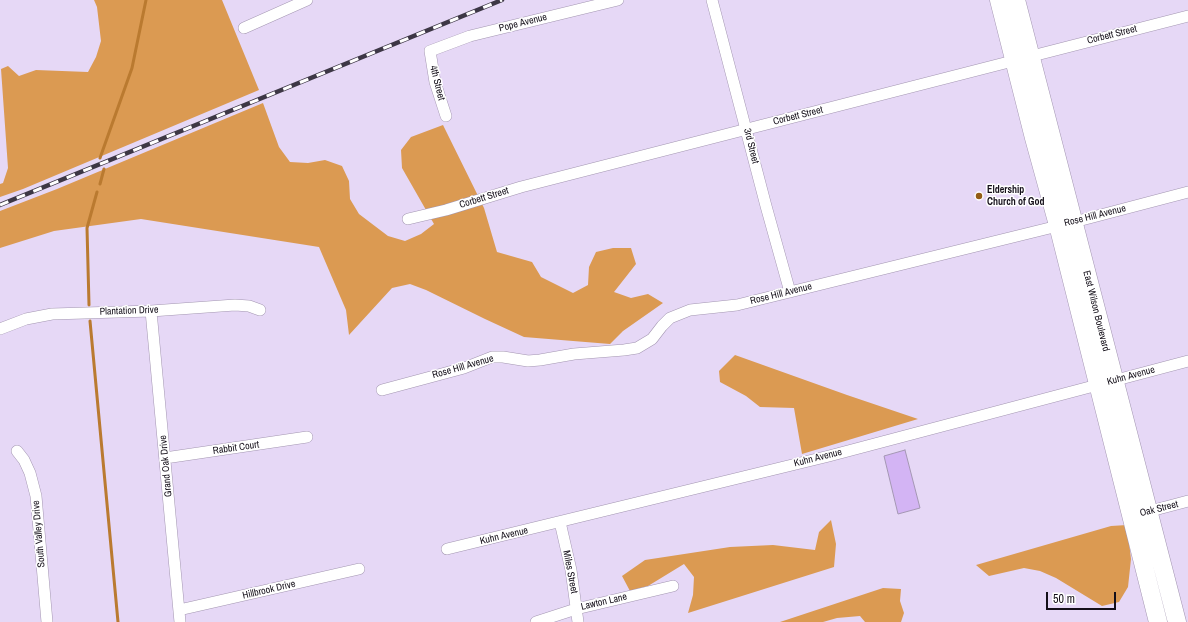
<!DOCTYPE html>
<style>
body{margin:0}
#map{position:relative;width:1188px;height:622px;overflow:hidden;background:#e6d8f6;font-family:"Archivo Narrow",sans-serif}
canvas{display:block}
.scale{position:absolute;left:1046px;top:592px;width:70px;height:18px;box-sizing:border-box;border:2px solid #140f19;border-top:0;padding-left:5px;font-size:12px;line-height:14px;white-space:nowrap;color:#140f19;-webkit-text-stroke:3px #fff;paint-order:stroke}
</style>
<div id="map">
<canvas width="1188" height="622"></canvas>
<div class="scale">50 m</div>
</div>
<script>
const g = document.querySelector('canvas').getContext('2d');
g.lineJoin = 'round';
function paint(path, color) {
  g.fillStyle = color;
  g.fill(path, 'evenodd');
}
function poly(rows) {
  const path = new Path2D();
  for (const r of rows) {
    path.moveTo(r[0], r[1]);
    for (let i = 2; i < r.length; i += 2) path.lineTo(r[i], r[i + 1]);
  }
  return path;
}
function strokePath(path, color, width, dash) {
  g.strokeStyle = color;
  g.lineWidth = width;
  g.lineCap = dash ? 'butt' : 'round';
  g.setLineDash(dash || []);
  g.stroke(path);
}
function label(font, color, halo, rows, align = 'center') {
  g.font = font + ' "Archivo Narrow",sans-serif';
  g.lineWidth = 3;
  g.setLineDash([]);
  g.textBaseline = 'middle';
  g.strokeStyle = halo;
  g.fillStyle = color;
  for (const [text, x, y, turn = 0] of rows) {
    g.save();
    g.translate(x, y);
    g.rotate((+turn || 0) * Math.PI / 180);
    g.textAlign = isNaN(turn) ? turn : align;
    if (halo) g.strokeText(text, 0, 0);
    g.fillText(text, 0, 0);
    g.restore();
  }
}
paint(poly([
 [94,0,222,0,259,90,23,189,0,197,0,184,3,183,8,168,1,69,8,66,19,76,36,70,88,72,96,57,101,41,97,7],
 [263,103,279,147,290,162,308,163,325,160,342,166,349,181,350,199,359,214,388,236,405,241,421,234,434,224,402,168,401,150,411,137,443,125,484,208,497,252,532,262,541,277,573,293,588,285,589,267,596,252,613,248,631,248,636,264,614,292,631,298,648,294,663,303,623,331,610,344,524,337,485,319,426,290,410,284,392,288,349,335,346,310,319,247,141,219,54,231,0,248,0,211,57,189],
 [735,355,847,395,918,419,802,454,794,408,760,407,746,396,720,382,719,371],
 [831,520,836,544,834,567,688,613,693,595,694,577,684,564,648,586,630,591,622,576,645,560,730,547,773,545,815,550,819,532],
 [1127,525,1131,559,1128,587,1119,602,1102,606,1056,578,1040,571,1024,568,989,576,976,565,1111,526],
 [883,588,901,589,900,601,904,613,901,622,865,622,860,616,837,618,823,622,780,622]
]), '#db9a52');
strokePath(poly([
 [100,158,132,68,146,0],
 [100,184,104,169],
 [89,305,87,228,97,192],
 [90,321,118,622]
]), '#ba7a30', 3);
const building = poly([
 [905,450,920,508,898,514,884,456,905,450]
]);
paint(building, '#d3b4f4');
strokePath(building, '#a497b3', 1);
const street = poly([
 [712,0,766,206,790,292],
 [244,28,307,0],
 [446,116,435,82,430,51,470,36,618,0],
 [408,219,446,210,521,187,1188,16],
 [151,311,180,622],
 [0,329,26,319,52,314,151,311,235,305,249,306,260,310],
 [382,390,464,368,492,357,503,357,528,361,540,360,574,354,624,350,637,348,652,339,662,326,670,318,690,310,737,305,1074,222,1188,192],
 [17,451,24,460,30,473,36,496,47,622],
 [165,458,307,437],
 [1143,513,1188,501],
 [560,522,571,570,578,622],
 [447,549,829,456,1188,361],
 [179,610,359,569],
 [536,622,576,609,673,586]
]);
const primary = poly([
 [999,0,1034,138,1058,225,1158,622],
 [1016,0,1177,622]
]);
strokePath(street, '#a396b1', 12);
strokePath(primary, '#a396b1', 19);
strokePath(street, '#fff', 11);
strokePath(primary, '#fff', 18);
const rail = poly([
 [0,205,502,0]
]);
strokePath(rail, '#3d3745', 4.5);
strokePath(rail, '#fff', 3, [9]);
for (const [x, y, r, color] of [
 [979,196,4,"#935c15"]
]) {
  const dot = new Path2D();
  dot.arc(x, y, r, 0, 2 * Math.PI);
  g.fillStyle = color;
  g.fill(dot);
  strokePath(dot, '#fff', 1.5);
}
label('10px', '#140f19', '#fff', [
 ["Pope Avenue",523,23,-14],
 ["Corbett Street",1112,35,-14],
 ["4th Street",437,83,76],
 ["Corbett Street",798,116,-14],
 ["3rd Street",751,146,76],
 ["Corbett Street",484,198,-17],
 ["Rose Hill Avenue",1095,216,-14],
 ["Rose Hill Avenue",781,294,-14],
 ["Plantation Drive",129,311,-2],
 ["East Wilson Boulevard",1096,311,76],
 ["Rose Hill Avenue",463,367,-16],
 ["Kuhn Avenue",1131,376,-15],
 ["Rabbit Court",236,448,-8],
 ["Kuhn Avenue",818,458,-14],
 ["Grand Oak Drive",166,466,-95],
 ["Oak Street",1159,509,-14],
 ["South Valley Drive",39,534,-95],
 ["Kuhn Avenue",504,536,-13],
 ["Miles Street",570,572,79],
 ["Hillbrook Drive",269,590,-13],
 ["Lawton Lane",604,602,-13]
]);
label('bold 10px', '#140f19', '#fff', [
 ["Eldership",987,190],
 ["Church of God",987,202]
], 'left');
</script>
